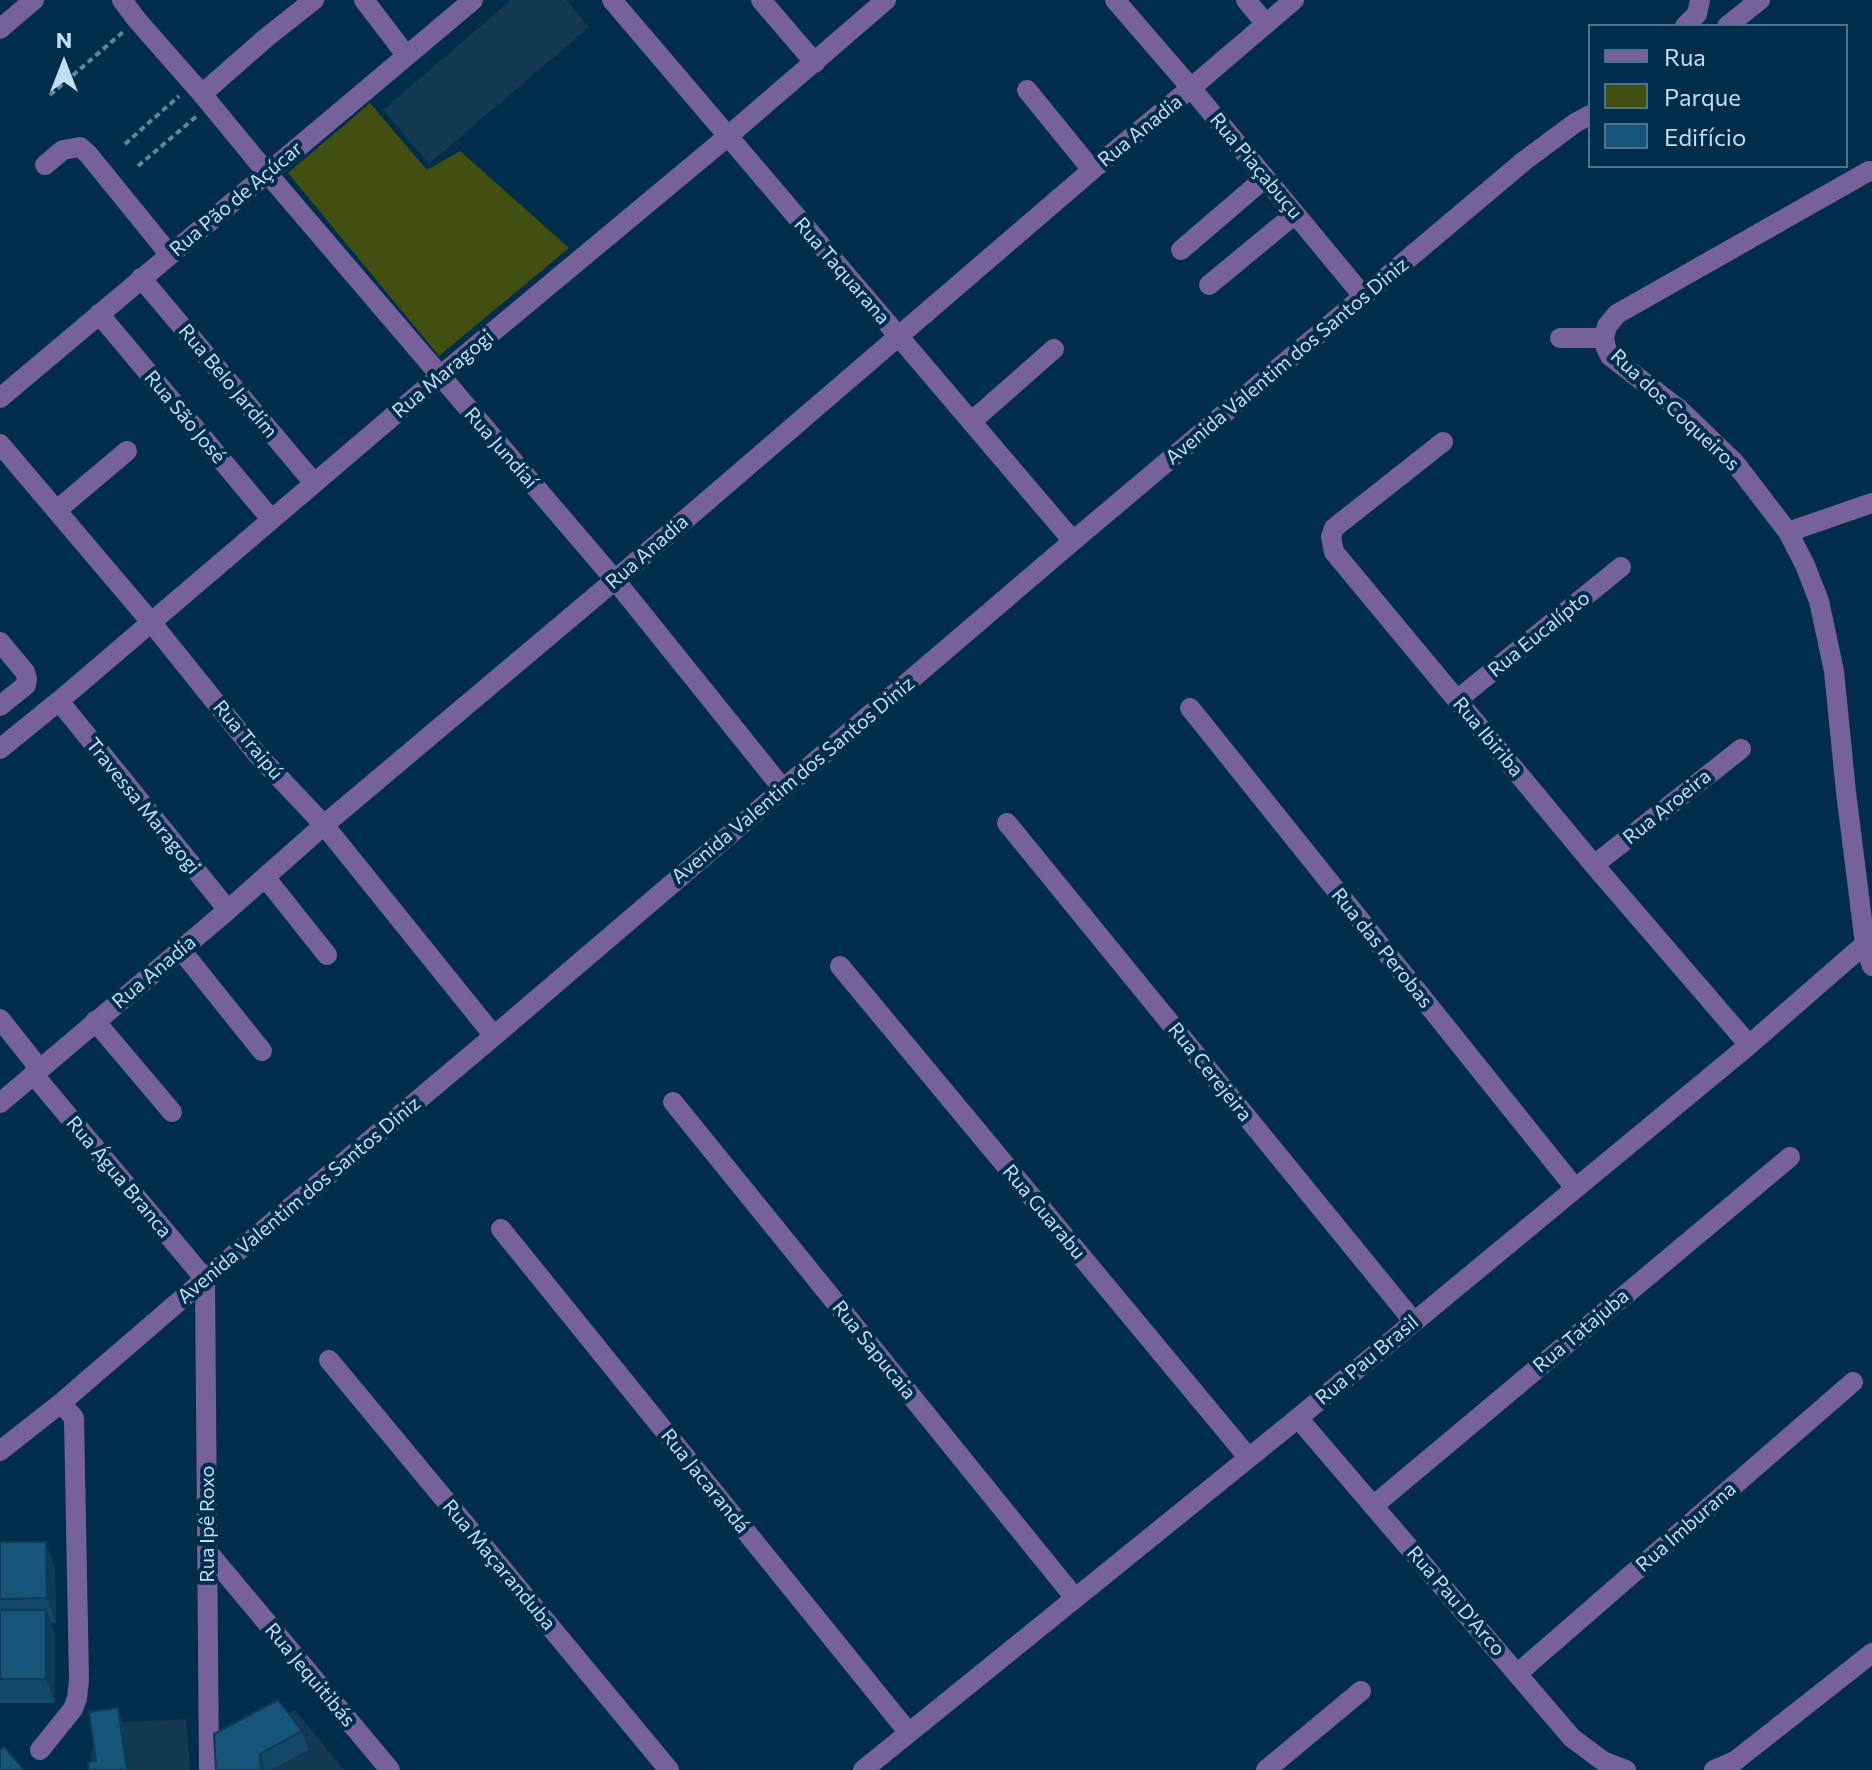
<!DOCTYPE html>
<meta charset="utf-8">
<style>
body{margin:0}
#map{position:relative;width:1872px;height:1770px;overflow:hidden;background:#002e4a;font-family:Commissioner,sans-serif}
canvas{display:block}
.legend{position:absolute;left:1588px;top:24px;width:260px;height:144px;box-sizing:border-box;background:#002e4a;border:2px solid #4c748e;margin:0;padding:10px 14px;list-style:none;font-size:24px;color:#bfddf3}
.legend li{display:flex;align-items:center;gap:16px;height:40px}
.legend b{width:40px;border:2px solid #4c748e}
.north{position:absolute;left:24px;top:24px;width:80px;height:80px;-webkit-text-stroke:6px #002e4a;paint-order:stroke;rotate:0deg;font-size:22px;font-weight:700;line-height:32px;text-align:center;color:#bfddf3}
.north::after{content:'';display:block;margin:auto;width:28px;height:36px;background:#bfddf3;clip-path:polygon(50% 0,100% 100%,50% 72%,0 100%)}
</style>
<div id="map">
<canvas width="1872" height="1770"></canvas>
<ul class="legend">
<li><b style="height:10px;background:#77619a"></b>Rua</li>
<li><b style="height:22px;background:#424f10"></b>Parque</li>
<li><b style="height:22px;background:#16547a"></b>Edifício</li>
</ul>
<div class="north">N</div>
</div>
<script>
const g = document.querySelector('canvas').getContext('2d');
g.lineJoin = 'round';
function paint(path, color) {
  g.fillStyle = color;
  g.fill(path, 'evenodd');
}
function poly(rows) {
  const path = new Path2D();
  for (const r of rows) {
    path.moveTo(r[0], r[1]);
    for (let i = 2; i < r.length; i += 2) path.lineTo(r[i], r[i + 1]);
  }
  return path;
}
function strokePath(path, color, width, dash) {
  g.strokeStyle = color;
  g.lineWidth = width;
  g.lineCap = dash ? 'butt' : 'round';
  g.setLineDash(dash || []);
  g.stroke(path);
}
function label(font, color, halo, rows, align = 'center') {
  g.font = font + ' Commissioner,sans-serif';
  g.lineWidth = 8;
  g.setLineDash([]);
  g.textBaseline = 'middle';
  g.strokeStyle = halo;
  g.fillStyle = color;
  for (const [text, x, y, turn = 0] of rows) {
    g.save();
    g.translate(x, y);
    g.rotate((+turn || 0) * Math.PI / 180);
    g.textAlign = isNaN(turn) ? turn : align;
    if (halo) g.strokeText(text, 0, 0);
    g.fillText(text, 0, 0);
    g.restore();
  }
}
paint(poly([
 [511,0,566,0,589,27,429,164,383,110],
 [295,1710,344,1770,219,1770,218,1751],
 [186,1719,190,1770,90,1770,94,1724]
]), '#153951');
paint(poly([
 [370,103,427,170,460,151,569,248,439,356,288,173]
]), '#424f10');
strokePath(poly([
 [50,95,123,32],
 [125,144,179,96],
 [138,166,197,116]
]), '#60869f', 4, [6, 4]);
strokePath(poly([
 [122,0,137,20,202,94,267,173,615,580,783,789],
 [364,0,406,55],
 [612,0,1073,541],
 [761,0,815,63],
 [1115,0,1191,88,1364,297],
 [1246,0,1266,24],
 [1685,26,1697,14,1700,0],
 [1727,26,1760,0],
 [0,29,34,0],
 [1027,90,1092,170],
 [202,94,267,37,314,0],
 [45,165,63,150,80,147,88,154,170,255],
 [1869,171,1617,314,1607,326,1604,338,1606,348,1610,356,1680,410,1735,463,1788,532,1805,565,1819,601,1834,671,1846,792,1865,944,1872,966],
 [1181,250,1265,178],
 [141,278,314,483],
 [1209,285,1295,214],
 [99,314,271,519],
 [1560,338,1604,338],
 [0,398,473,0],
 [971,422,1054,349],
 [1443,442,1334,528,1331,537,1334,552,1594,865,1749,1045],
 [0,444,151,622,257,754,324,825,494,1036],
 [57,510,127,451],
 [1788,532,1872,503],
 [0,642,25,672,27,679,26,685,0,706],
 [1457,700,1621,567],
 [59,701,228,910],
 [1190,708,1575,1188],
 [0,749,59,701,440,376,727,137,886,0],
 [1007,823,1414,1322],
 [1594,865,1741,749],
 [265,877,327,955],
 [181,950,262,1051],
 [840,966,1248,1457],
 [0,1019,39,1068],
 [95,1021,172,1112],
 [33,1074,205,1279,209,1770],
 [673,1102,1075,1598],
 [0,1103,228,910,324,825,615,580,1092,170,1191,88,1294,0],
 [501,1229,909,1733],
 [329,1360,669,1770],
 [1298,1418,1572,1738,1603,1761,1626,1770],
 [0,1451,61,1403,205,1279,494,1036,1073,541,1524,161,1575,123,1590,115],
 [1373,1506,1790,1157],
 [207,1551,390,1770],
 [1518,1673,1853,1382],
 [40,1750,73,1709,77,1698,79,1681,74,1418,61,1403],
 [863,1770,1298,1418,1749,1045,1865,944],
 [1266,1770,1361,1691],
 [1714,1770,1735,1761,1872,1653]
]), '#77619a', 20);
paint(poly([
 [0,1542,55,1566,56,1623,50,1623,55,1634,55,1703,0,1703],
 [302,1731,309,1749,271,1770,216,1770]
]), '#134869');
paint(poly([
 [46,1542,55,1566,56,1623,47,1598],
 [46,1610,55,1634,55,1703,46,1679],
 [118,1708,125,1727,131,1770,127,1770],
 [260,1754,265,1770,261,1770]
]), '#0f3b55');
const building = poly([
 [0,1542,46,1542,47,1598,0,1599,0,1542],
 [0,1610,46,1610,46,1679,0,1679,0,1610],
 [278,1700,302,1731,260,1754,261,1770,216,1770,214,1734,278,1700],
 [118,1708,127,1770,89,1770,88,1762,96,1761,89,1712,118,1708],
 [4,1747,24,1770,0,1770,0,1750,4,1747]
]);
paint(building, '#16547a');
strokePath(building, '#0f3b55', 2);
label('20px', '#bfddf3', '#002e4a', [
 ["Rua Anadia",1140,131,-39],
 ["Rua Piaçabuçu",1256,166,50],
 ["Rua Pão de Açúcar",236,199,-40],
 ["Rua Taquarana",842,271,49],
 ["Avenida Valentim dos Santos Diniz",1287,361,-40],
 ["Rua Maragogi",443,374,-40],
 ["Rua Belo Jardim",228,381,50],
 ["Rua dos Coqueiros",1675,410,43],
 ["Rua São José",185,417,50],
 ["Rua Jundiaí",501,448,49],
 ["Rua Anadia",647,552,-41],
 ["Rua Eucalípto",1539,634,-39],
 ["Rua Ibiriba",1488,737,50],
 ["Rua Traipú",248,740,50],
 ["Avenida Valentim dos Santos Diniz",793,780,-40],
 ["Travessa Maragogi",143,806,51],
 ["Rua Aroeira",1667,807,-39],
 ["Rua das Perobas",1382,948,51],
 ["Rua Anadia",154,972,-40],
 ["Rua Cerejeira",1210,1072,51],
 ["Rua Água Branca",119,1177,50],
 ["Avenida Valentim dos Santos Diniz",299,1200,-40],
 ["Rua Guarabu",1044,1212,50],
 ["Rua Tatajuba",1581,1331,-40],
 ["Rua Sapucaia",874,1350,51],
 ["Rua Pau Brasil",1367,1360,-40],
 ["Rua Jacarandá",705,1481,51],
 ["Rua Ipê Roxo",207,1524,-90],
 ["Rua Imburana",1686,1527,-41],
 ["Rua Maçaranduba",499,1565,50],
 ["Rua Pau D'Arco",1456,1601,49],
 ["Rua Jequitibás",310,1675,50]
]);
</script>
